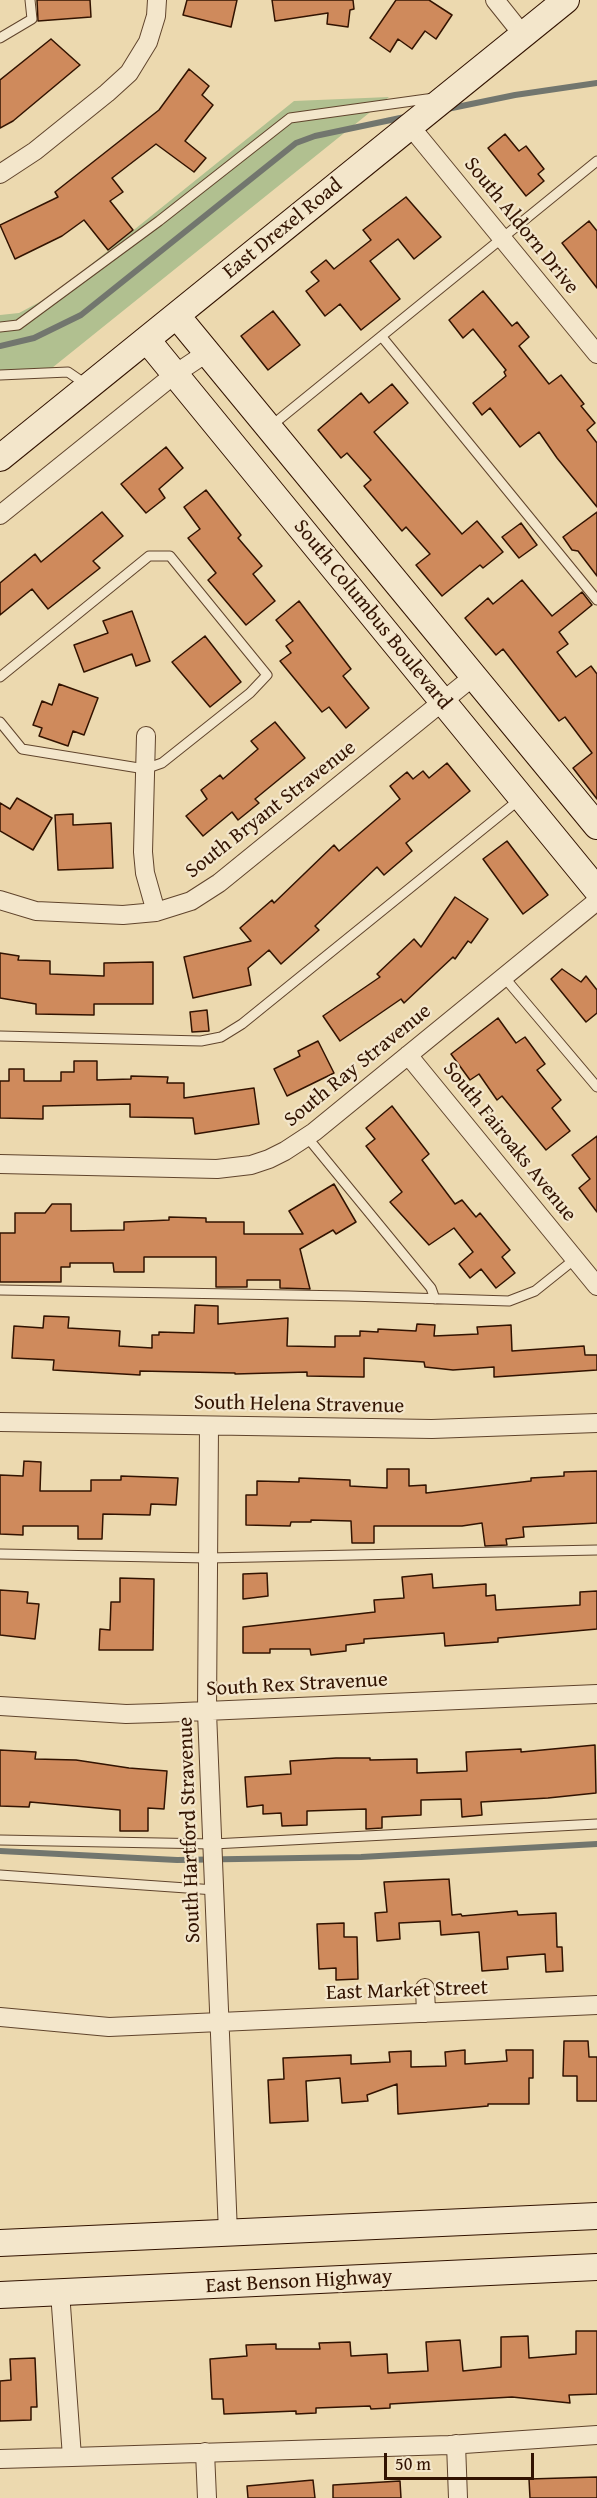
<!DOCTYPE html>
<style>
body{margin:0}
#map{position:relative;width:597px;height:2498px;overflow:hidden;background:#ecd9af;font-family:"Gentium Book Plus",serif}
canvas{display:block}
.scale{position:absolute;left:384px;top:2453px;width:150px;height:27px;box-sizing:border-box;border:3px solid #321301;border-top:0;padding-left:8px;font-size:18px;line-height:21px;white-space:nowrap;color:#321301;-webkit-text-stroke:4px #f3e6cb;paint-order:stroke}
</style>
<div id="map">
<canvas width="597" height="2498"></canvas>
<div class="scale">50 m</div>
</div>
<script>
const g = document.querySelector('canvas').getContext('2d');
g.lineJoin = 'round';
function paint(path, color) {
  g.fillStyle = color;
  g.fill(path, 'evenodd');
}
function poly(rows) {
  const path = new Path2D();
  for (const r of rows) {
    path.moveTo(r[0], r[1]);
    for (let i = 2; i < r.length; i += 2) path.lineTo(r[i], r[i + 1]);
  }
  return path;
}
function strokePath(path, color, width, dash) {
  g.strokeStyle = color;
  g.lineWidth = width;
  g.lineCap = dash ? 'butt' : 'round';
  g.setLineDash(dash || []);
  g.stroke(path);
}
function label(font, color, halo, rows, align = 'center') {
  g.font = font + ' "Gentium Book Plus",serif';
  g.lineWidth = 4.5;
  g.setLineDash([]);
  g.textBaseline = 'middle';
  g.strokeStyle = halo;
  g.fillStyle = color;
  for (const [text, x, y, turn = 0] of rows) {
    g.save();
    g.translate(x, y);
    g.rotate((+turn || 0) * Math.PI / 180);
    g.textAlign = isNaN(turn) ? turn : align;
    if (halo) g.strokeText(text, 0, 0);
    g.fillText(text, 0, 0);
    g.restore();
  }
}
paint(poly([
 [389,97,42,376,0,379,0,315,19,313,53,295,294,101]
]), '#b1c090');
strokePath(poly([
 [447,109,515,95,597,83],
 [0,346,34,338,81,315,296,143,315,136,405,117],
 [0,1851,177,1860,361,1857,597,1844]
]), '#72766e', 6);
const building = poly([
 [37,0,90,0,91,17,38,21,37,0],
 [187,0,237,0,231,27,183,15,187,0],
 [272,0,353,0,354,9,350,10,348,27,327,24,328,13,275,21,272,0],
 [396,0,429,0,452,15,436,39,425,31,412,49,398,39,390,52,370,38,396,0],
 [51,39,80,65,13,121,0,128,0,80,51,39],
 [189,69,209,86,202,95,213,105,185,141,206,158,194,172,156,144,112,178,123,192,110,201,133,230,108,250,84,220,62,236,15,259,0,225,58,197,55,192,159,110,189,69],
 [505,134,519,151,526,146,544,169,538,174,544,181,526,196,488,148,505,134],
 [406,197,441,237,414,259,398,239,370,261,400,299,361,330,340,304,325,316,306,291,319,281,311,272,326,260,334,269,371,240,363,230,406,197],
 [589,221,597,231,597,288,562,243,589,221],
 [483,291,512,326,517,322,529,337,519,346,549,384,561,375,584,404,581,406,595,423,587,430,597,443,597,507,557,458,539,432,520,447,490,408,482,415,473,403,506,376,504,372,506,370,473,329,463,338,449,320,483,291],
 [273,311,300,345,268,370,241,336,273,311],
 [392,384,408,403,374,432,462,534,477,521,503,552,483,568,480,565,442,596,416,565,430,554,406,527,402,531,364,486,371,480,347,453,341,458,318,430,361,393,369,403,392,384],
 [166,447,183,468,159,489,165,498,146,513,121,484,166,447],
 [206,490,241,535,238,538,262,566,253,574,275,601,246,625,208,580,216,573,188,538,200,529,184,507,206,490],
 [102,512,123,536,93,561,100,568,48,609,32,589,0,615,0,583,35,554,41,562,102,512],
 [597,512,597,576,578,551,572,550,563,537,597,512],
 [521,523,537,545,519,558,502,537,521,523],
 [522,580,552,616,582,592,592,605,559,632,568,644,557,652,576,677,591,666,597,674,597,799,573,768,592,753,565,717,559,721,503,649,496,655,465,618,488,598,493,604,522,580],
 [299,601,351,669,343,676,369,708,346,728,329,707,322,712,280,661,291,653,286,646,293,641,276,620,299,601],
 [132,611,150,661,136,666,132,654,84,672,74,645,108,633,103,621,132,611],
 [205,636,241,682,210,707,172,662,205,636],
 [59,684,98,698,84,735,73,731,68,746,39,736,42,728,33,725,42,701,52,705,59,684],
 [275,722,305,758,255,799,259,803,238,820,232,812,203,836,186,816,207,799,201,790,220,775,223,779,258,749,251,741,275,722],
 [447,763,470,791,406,843,412,851,384,875,377,867,315,926,319,930,281,964,269,950,248,968,251,985,193,998,184,957,251,941,240,928,272,900,274,903,334,845,339,851,400,799,390,786,407,772,413,779,423,771,429,778,447,763],
 [17,798,52,818,33,850,0,831,0,803,10,809,17,798],
 [73,814,73,825,111,823,113,868,58,870,55,815,73,814],
 [507,841,548,895,523,914,483,859,507,841],
 [455,897,488,919,471,943,468,941,455,959,453,957,404,1003,401,999,340,1041,323,1016,380,977,377,974,414,939,421,947,455,897],
 [0,953,19,956,18,960,50,961,50,974,104,976,104,963,153,962,153,1004,94,1004,94,1015,36,1014,36,1004,0,998,0,953],
 [562,969,581,982,586,976,597,990,597,1013,586,1022,551,979,562,969],
 [207,1010,209,1031,192,1032,190,1012,207,1010],
 [498,1018,516,1043,525,1037,545,1064,537,1070,561,1100,552,1108,570,1131,546,1150,502,1096,497,1100,479,1074,470,1080,451,1054,498,1018],
 [318,1041,334,1073,287,1096,274,1069,300,1056,298,1051,318,1041],
 [74,1061,97,1061,97,1080,131,1079,131,1076,168,1077,167,1083,184,1083,184,1098,254,1088,259,1124,195,1134,193,1118,130,1117,130,1104,43,1106,43,1119,0,1118,0,1081,9,1081,9,1069,24,1069,24,1081,61,1081,61,1072,74,1072,74,1061],
 [392,1106,429,1154,422,1160,455,1204,462,1200,476,1217,480,1213,510,1250,502,1257,515,1273,496,1288,481,1269,470,1278,459,1264,473,1252,454,1228,429,1245,390,1202,402,1192,366,1146,375,1139,366,1128,392,1106],
 [597,1136,597,1212,579,1188,590,1179,572,1155,597,1136],
 [334,1184,356,1222,336,1234,333,1230,300,1249,310,1289,280,1288,280,1280,247,1280,247,1287,216,1287,216,1257,144,1257,144,1272,114,1272,113,1263,70,1263,70,1267,61,1267,61,1282,0,1282,0,1233,15,1233,15,1213,45,1213,52,1204,71,1204,71,1231,124,1230,124,1222,169,1220,169,1217,206,1218,206,1222,244,1222,244,1234,303,1234,289,1211,334,1184],
 [195,1305,218,1306,218,1324,288,1318,287,1346,335,1347,335,1336,360,1336,360,1331,378,1332,378,1329,416,1331,417,1324,435,1325,434,1336,478,1334,477,1327,511,1325,512,1351,584,1346,585,1355,597,1355,597,1370,494,1377,494,1367,453,1370,425,1367,424,1362,364,1358,364,1377,307,1376,307,1372,235,1374,235,1373,140,1371,140,1375,53,1370,54,1360,12,1358,14,1326,43,1328,44,1316,69,1317,68,1328,120,1331,119,1346,152,1348,152,1335,159,1335,159,1332,194,1333,195,1305],
 [24,1461,41,1462,40,1491,91,1491,91,1480,121,1480,121,1476,178,1478,176,1505,151,1504,150,1515,103,1514,102,1539,78,1539,78,1526,23,1526,23,1535,0,1534,0,1475,23,1476,24,1461],
 [387,1469,409,1469,409,1486,426,1485,426,1493,531,1481,531,1478,564,1476,564,1472,597,1471,597,1523,523,1527,524,1537,506,1539,507,1545,485,1546,482,1523,462,1526,374,1526,374,1543,352,1543,351,1521,311,1520,311,1522,291,1522,290,1526,246,1525,246,1495,257,1495,257,1481,299,1482,299,1478,350,1480,350,1486,387,1488,387,1469],
 [267,1573,268,1596,243,1599,243,1574,267,1573],
 [432,1574,433,1588,486,1584,486,1596,495,1595,496,1610,580,1605,580,1592,597,1591,597,1629,498,1638,498,1642,445,1646,444,1633,364,1639,364,1643,346,1645,346,1651,311,1655,310,1649,270,1649,270,1653,243,1653,243,1627,375,1612,374,1600,404,1598,402,1577,432,1574],
 [120,1578,154,1579,153,1650,99,1650,100,1629,110,1630,111,1602,120,1602,120,1578],
 [0,1590,28,1592,27,1603,39,1604,35,1639,0,1635,0,1590],
 [595,1745,596,1793,548,1798,481,1802,482,1815,462,1817,461,1799,421,1800,421,1815,382,1817,382,1828,366,1829,366,1809,307,1811,307,1825,282,1826,281,1813,263,1814,263,1805,247,1807,245,1777,291,1774,290,1761,336,1758,370,1758,370,1760,417,1759,417,1773,467,1771,466,1752,521,1749,521,1752,595,1745],
 [0,1750,36,1752,35,1759,76,1760,129,1768,167,1771,164,1809,148,1808,148,1831,120,1831,120,1810,30,1802,29,1807,0,1806,0,1750],
 [449,1879,452,1915,461,1914,462,1916,517,1911,518,1915,556,1913,557,1947,562,1947,563,1971,546,1972,545,1954,507,1957,508,1969,482,1971,479,1932,441,1935,440,1921,399,1923,400,1939,377,1941,375,1913,387,1912,384,1882,449,1879],
 [344,1923,344,1937,357,1937,358,1979,336,1980,336,1968,319,1969,317,1924,344,1923],
 [564,2041,588,2041,589,2057,597,2057,597,2101,577,2101,577,2076,563,2076,564,2041],
 [465,2050,465,2064,507,2061,506,2050,533,2050,533,2078,529,2078,529,2104,488,2104,488,2106,398,2114,397,2084,367,2095,368,2101,342,2103,340,2078,306,2081,308,2121,270,2123,268,2080,284,2079,283,2058,351,2055,351,2064,390,2062,389,2052,411,2051,411,2067,446,2066,445,2052,465,2050],
 [576,2331,597,2331,597,2394,569,2395,570,2403,512,2397,390,2404,390,2408,371,2409,370,2406,316,2408,316,2413,296,2414,296,2411,224,2414,223,2399,212,2399,210,2359,247,2356,246,2345,276,2344,276,2349,320,2349,319,2343,350,2342,351,2356,387,2354,388,2373,428,2371,426,2342,460,2340,463,2371,501,2367,501,2337,528,2336,529,2358,576,2354,576,2331],
 [35,2358,37,2407,31,2407,31,2420,0,2421,0,2381,11,2380,10,2359,35,2358],
 [597,2477,597,2498,530,2498,529,2479,597,2477],
 [313,2480,315,2498,248,2498,247,2486,313,2480],
 [400,2481,401,2498,333,2498,333,2485,400,2481]
]);
paint(building, '#cf8a5c');
strokePath(building, '#321301', 1.5);
const lane = poly([
 [0,38,32,19,30,0],
 [0,327,18,325,159,221,290,118,434,98],
 [382,337,597,600],
 [0,375,68,372,87,385],
 [271,426,597,161],
 [0,677,149,556,170,556,267,675,250,693,162,763,145,769,22,749,0,722],
 [504,977,597,1087],
 [0,1036,201,1041,221,1037,242,1024,520,799],
 [307,1137,431,1288,435,1299],
 [0,1290,349,1296,509,1301,535,1291,575,1259],
 [0,1554,208,1558,597,1550],
 [0,1840,213,1844,597,1824],
 [0,1875,215,1890]
]);
const street = poly([
 [495,0,523,35],
 [410,126,597,354],
 [0,174,35,151,107,93,129,73,148,42,156,16,157,0],
 [0,515,175,374,208,352],
 [146,736,143,852,145,873,156,912],
 [0,900,36,911,123,915,156,912,191,901,219,883,474,676],
 [408,1055,597,1286],
 [0,1164,217,1169,251,1165,269,1159,285,1151,314,1132,597,901],
 [0,1422,432,1429,597,1423],
 [209,1426,207,1712,228,2233],
 [0,1706,126,1714,160,1713,597,1694],
 [425,1988,426,2013],
 [0,2017,109,2027,597,2005],
 [456,2444,458,2498],
 [205,2452,207,2498],
 [72,2457,449,2445,597,2435],
 [0,2459,72,2457,60,2292]
]);
const secondary = poly([
 [177,316,597,826],
 [147,340,597,890],
 [0,458,566,0],
 [0,2243,597,2216],
 [0,2295,597,2267]
]);
strokePath(lane, '#60442c', 11);
strokePath(street, '#60442c', 20);
strokePath(secondary, '#321301', 28);
strokePath(lane, '#f3e6cb', 9);
strokePath(street, '#f3e6cb', 18);
strokePath(secondary, '#f3e6cb', 26);
label('21px', '#321301', '#f3e6cb', [
 ["South Aldorn Drive",521,226,51],
 ["East Drexel Road",283,229,-39],
 ["South Columbus Boulevard",372,615,51],
 ["South Bryant Stravenue",271,810,-38],
 ["South Ray Stravenue",358,1066,-39],
 ["South Fairoaks Avenue",509,1142,51],
 ["South Helena Stravenue",299,1405,1],
 ["South Rex Stravenue",297,1685,-3],
 ["South Hartford Stravenue",190,1830,-92],
 ["East Market Street",407,1991,-2],
 ["East Benson Highway",299,2282,-3]
]);
</script>
